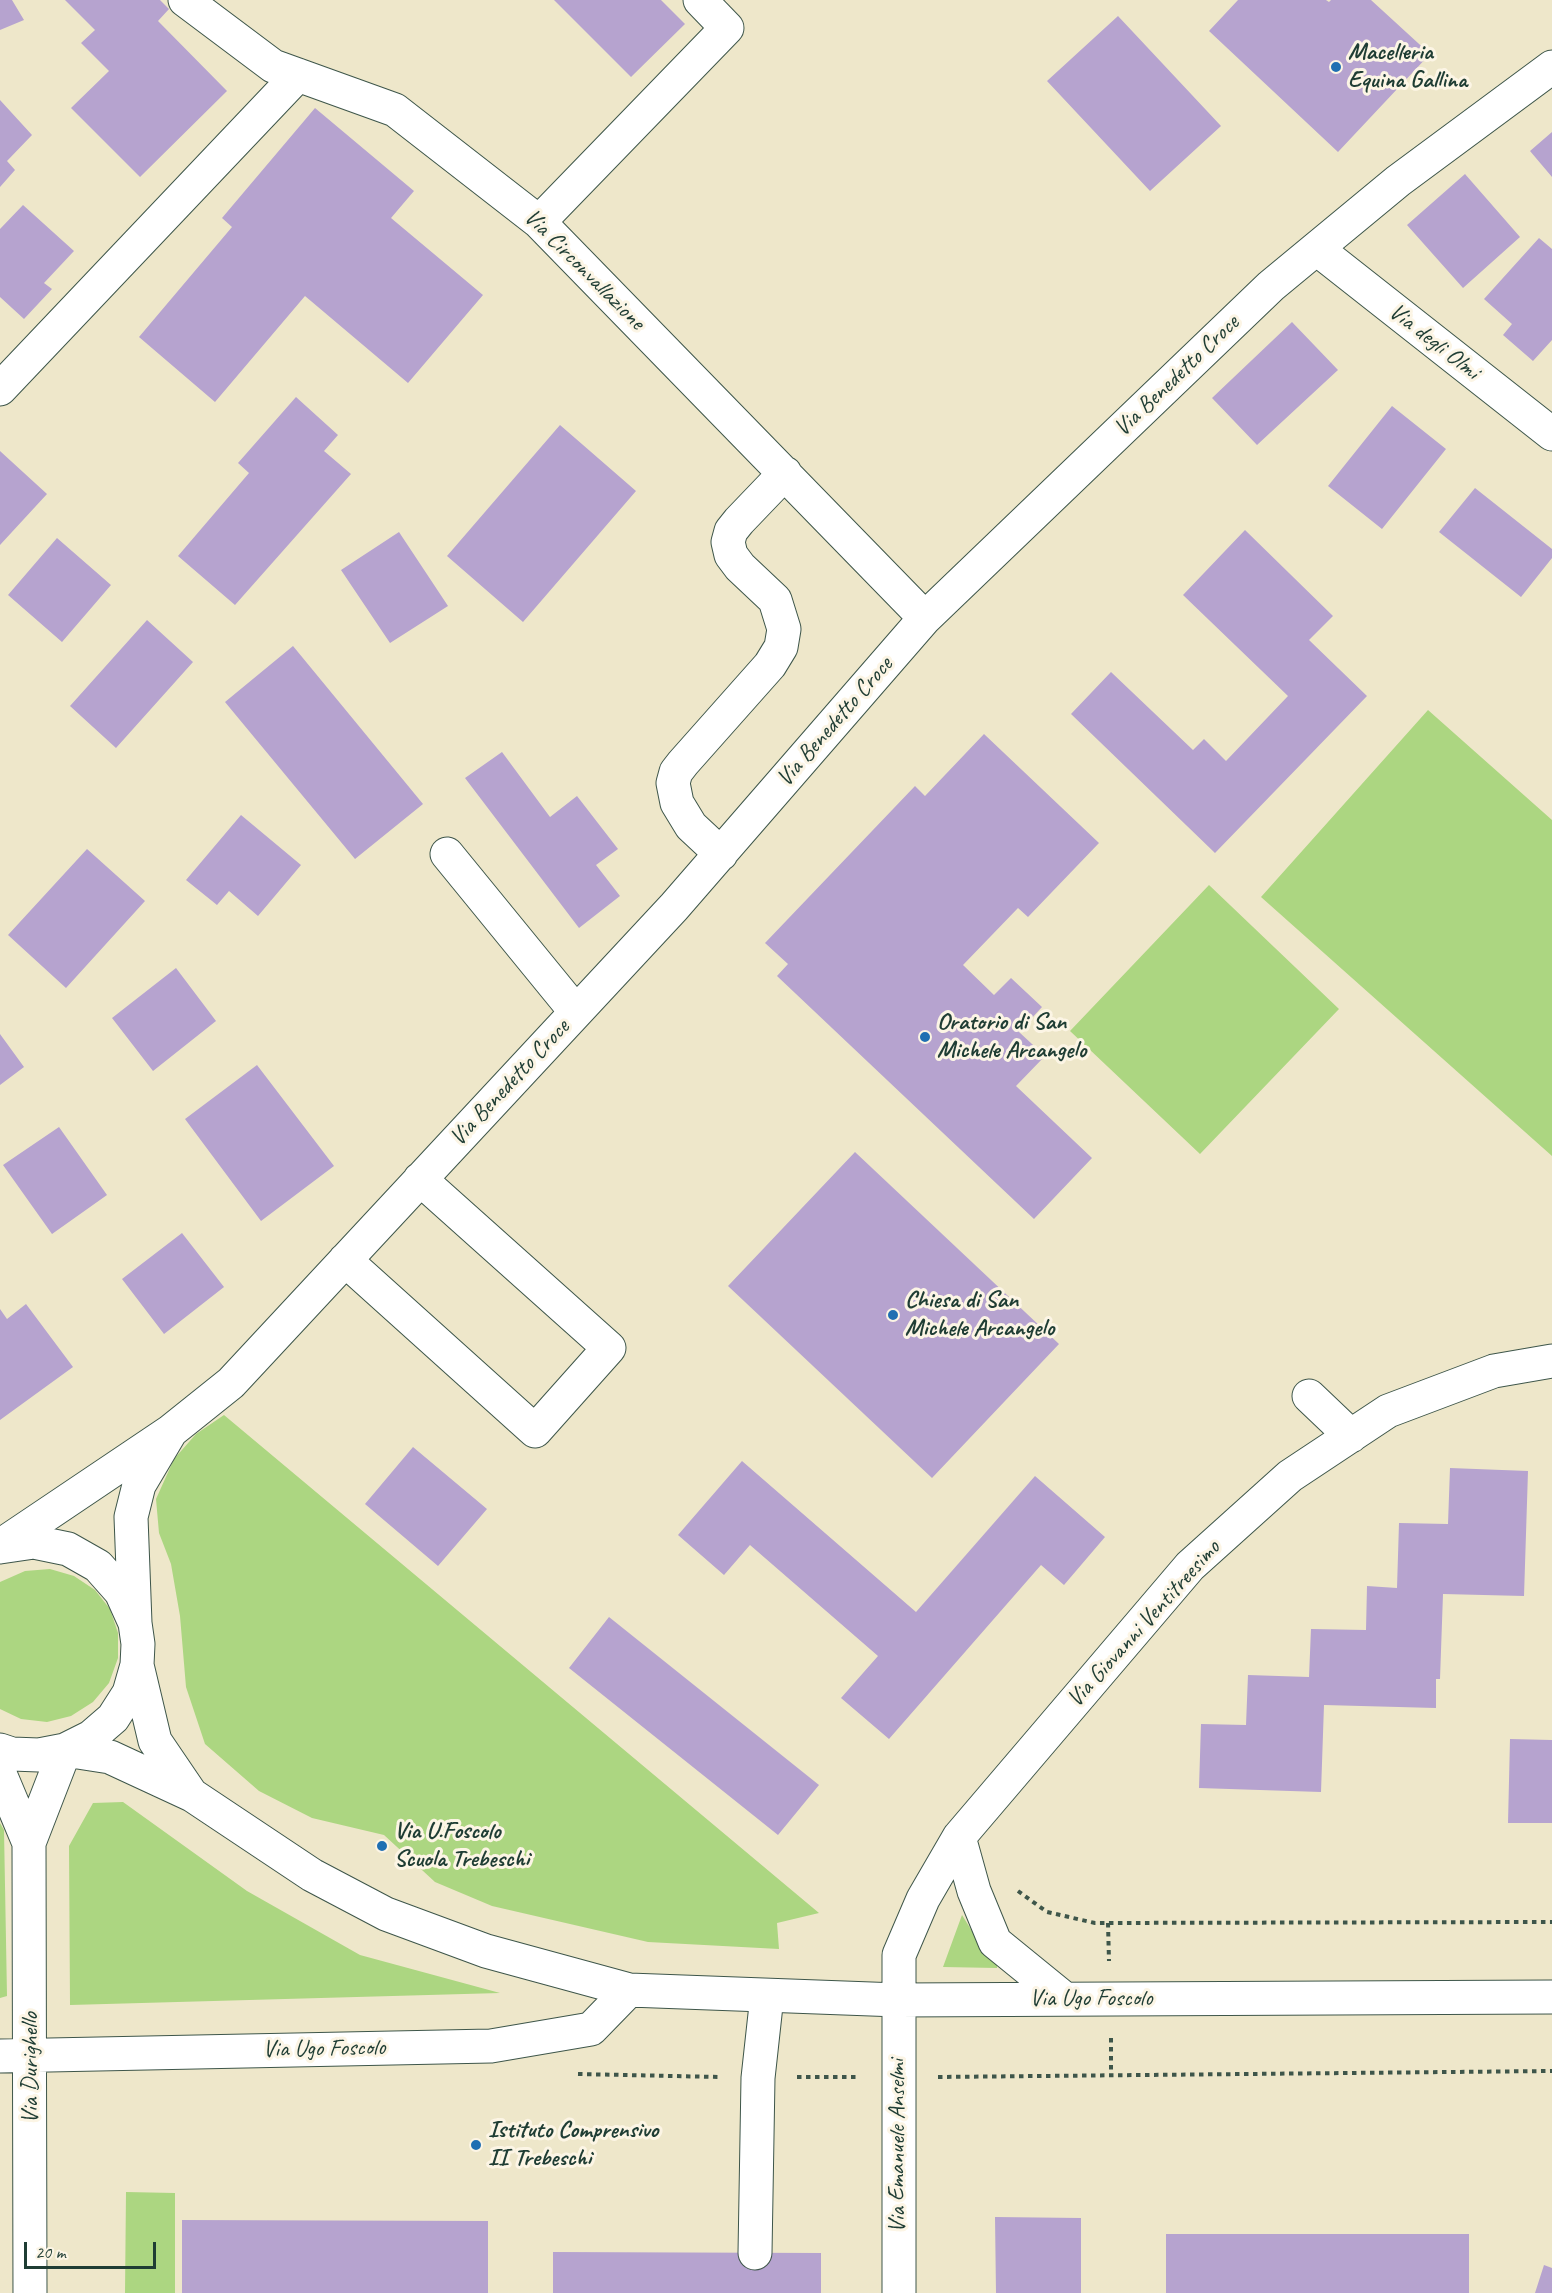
<!DOCTYPE html>
<style>
body{margin:0}
#map{position:relative;width:1552px;height:2293px;overflow:hidden;background:#eee7ca;font-family:Caveat,sans-serif}
canvas{display:block}
.scale{position:absolute;left:24px;top:2242px;width:132px;height:27px;box-sizing:border-box;border:3px solid #1f3d34;border-top:0;padding-left:8px;font-size:18px;line-height:21px;white-space:nowrap;color:#1f3d34;-webkit-text-stroke:4px #fcf5e5;paint-order:stroke}
</style>
<div id="map">
<canvas width="1552" height="2293"></canvas>
<div class="scale">20 m</div>
</div>
<script>
const g = document.querySelector('canvas').getContext('2d');
g.lineJoin = 'round';
function paint(path, color) {
  g.fillStyle = color;
  g.fill(path, 'evenodd');
}
function poly(rows) {
  const path = new Path2D();
  for (const r of rows) {
    path.moveTo(r[0], r[1]);
    for (let i = 2; i < r.length; i += 2) path.lineTo(r[i], r[i + 1]);
  }
  return path;
}
function strokePath(path, color, width, dash) {
  g.strokeStyle = color;
  g.lineWidth = width;
  g.lineCap = dash ? 'butt' : 'round';
  g.setLineDash(dash || []);
  g.stroke(path);
}
function label(font, color, halo, rows, align = 'center') {
  g.font = font + ' Caveat,sans-serif';
  g.lineWidth = 6;
  g.setLineDash([]);
  g.textBaseline = 'middle';
  g.strokeStyle = halo;
  g.fillStyle = color;
  for (const [text, x, y, turn = 0] of rows) {
    g.save();
    g.translate(x, y);
    g.rotate((+turn || 0) * Math.PI / 180);
    g.textAlign = isNaN(turn) ? turn : align;
    if (halo) g.strokeText(text, 0, 0);
    g.fillText(text, 0, 0);
    g.restore();
  }
}
paint(poly([
 [1428,710,1552,820,1552,1156,1261,897],
 [1209,885,1339,1009,1200,1154,1070,1031],
 [224,1415,819,1913,777,1923,779,1949,648,1942,492,1906,435,1882,384,1835,312,1818,259,1791,205,1744,186,1687,180,1616,171,1564,159,1533,156,1499,174,1459,196,1434],
 [50,1569,74,1576,95,1590,110,1609,118,1633,118,1658,109,1683,93,1702,71,1716,47,1722,21,1719,0,1709,0,1582,25,1571],
 [123,1802,247,1891,360,1955,500,1993,70,2005,69,1846,93,1803],
 [0,1823,4,1830,7,1996,0,1998],
 [962,1915,982,1947,997,1963,997,1968,943,1967],
 [126,2192,175,2193,175,2293,125,2293]
]), '#acd681');
paint(poly([
 [0,0,12,0,24,20,0,30],
 [65,0,160,0,169,9,158,21,227,91,140,177,71,108,109,71,81,43,95,30],
 [554,0,661,0,685,24,631,77],
 [1238,0,1326,0,1329,2,1331,0,1371,0,1430,54,1338,152,1209,31],
 [1118,16,1221,126,1150,191,1047,81],
 [0,100,32,135,7,161,15,170,0,187],
 [315,108,414,191,391,218,483,295,408,383,305,296,215,402,139,337,232,227,222,218],
 [1552,132,1552,177,1530,151],
 [1465,174,1520,237,1463,288,1407,225],
 [23,205,74,251,44,283,52,289,24,319,0,297,0,229],
 [1539,238,1552,249,1552,340,1533,361,1503,335,1512,324,1484,299],
 [1292,322,1338,370,1257,445,1212,398],
 [296,397,338,435,324,451,351,474,235,605,178,556,249,473,238,463],
 [1392,406,1446,449,1382,529,1328,486],
 [560,425,636,491,523,622,447,556],
 [0,451,47,494,0,545],
 [1475,488,1552,549,1552,558,1521,597,1439,532],
 [1245,530,1333,616,1309,640,1367,696,1215,853,1071,714,1111,672,1193,750,1204,739,1226,761,1288,696,1183,595],
 [399,532,448,606,390,643,341,570],
 [57,538,111,585,62,642,8,595],
 [147,620,193,662,116,748,70,706],
 [293,646,423,804,355,859,225,702],
 [984,734,1099,843,1028,917,1018,908,963,965,994,995,1011,978,1042,1007,1019,1032,1045,1056,1016,1086,1092,1158,1034,1219,777,976,788,964,765,943,915,786,925,796],
 [502,752,550,817,577,796,618,849,596,865,620,896,579,928,465,778],
 [241,815,301,865,258,916,229,891,217,905,186,880],
 [87,849,145,901,66,988,8,935],
 [176,968,216,1021,153,1071,112,1018],
 [0,1034,24,1067,0,1085],
 [257,1065,334,1166,261,1221,185,1119],
 [59,1127,107,1195,52,1234,3,1165],
 [855,1152,1059,1344,932,1478,728,1286],
 [182,1233,224,1287,164,1334,122,1279],
 [26,1304,73,1367,0,1420,0,1309,7,1319],
 [413,1447,487,1509,438,1566,365,1504],
 [742,1461,916,1612,1035,1476,1105,1537,1064,1585,1041,1565,889,1739,841,1698,878,1656,750,1545,724,1575,678,1535],
 [1450,1468,1528,1471,1524,1596,1443,1594,1440,1679,1436,1679,1436,1708,1324,1705,1321,1792,1199,1788,1201,1724,1246,1725,1248,1675,1309,1677,1311,1629,1366,1630,1367,1586,1397,1588,1399,1523,1448,1524],
 [609,1617,819,1785,778,1835,569,1668],
 [1510,1739,1552,1740,1552,1823,1508,1823],
 [995,2217,1081,2218,1081,2293,996,2293],
 [182,2220,488,2221,488,2293,182,2293],
 [1166,2234,1469,2234,1469,2293,1166,2293],
 [553,2252,821,2253,821,2293,553,2293],
 [1544,2265,1552,2268,1552,2293,1535,2293]
]), '#b6a3cf');
const minor = poly([
 [185,0,273,66,395,110,539,222,925,618],
 [539,222,727,28,700,0],
 [1317,249,1552,434],
 [0,389,298,75],
 [447,854,576,1012],
 [721,854,691,826,677,803,673,783,676,772,683,763,770,665,781,647,784,629,775,600,740,567,731,555,728,542,731,531,739,521,785,473],
 [345,1260,535,1431,609,1348,420,1179],
 [1309,1396,1351,1436],
 [171,1431,231,1383,674,907,925,618,1271,286,1398,181,1552,67],
 [0,1546,171,1431,139,1485,131,1517,135,1623],
 [0,1547,34,1542,68,1549,98,1566,121,1592,135,1623,138,1644,137,1665,129,1693,113,1718,91,1737,65,1750,39,1755,12,1754,0,1750],
 [137,1665,155,1741,191,1794],
 [0,1774,29,1843,65,1750,110,1757,192,1795,312,1875,386,1914,486,1951,629,1990,898,2000,1552,1997],
 [959,1837,974,1891,995,1942,1065,1999],
 [29,1843,30,2293],
 [0,2056,491,2046,591,2029,629,1990],
 [755,2253,758,2078,767,1996],
 [899,2293,899,1955,923,1899,959,1837,1190,1566,1290,1476,1388,1411,1494,1371,1552,1361]
]);
strokePath(minor, '#3e564a', 35);
strokePath(poly([
 [1018,1891,1047,1912,1095,1923,1552,1922],
 [1108,1923,1109,1961],
 [1111,2038,1111,2075],
 [578,2074,720,2077],
 [797,2077,858,2077],
 [938,2077,1552,2071]
]), '#3e564a', 4, [4.5, 4.5]);
strokePath(minor, '#fff', 33);
for (const [x, y, r, color] of [
 [1336,67,6,"#1f6fb2"],
 [925,1037,6,"#1f6fb2"],
 [893,1315,6,"#1f6fb2"],
 [382,1846,6,"#1f6fb2"],
 [476,2145,6,"#1f6fb2"]
]) {
  const dot = new Path2D();
  dot.arc(x, y, r, 0, 2 * Math.PI);
  g.fillStyle = color;
  g.fill(dot);
  strokePath(dot, '#fcf5e5', 2);
}
label('bold 24px', '#1f3d34', '#fcf5e5', [
 ["Macelleria",1348,53],
 ["Equina Gallina",1348,81],
 ["Oratorio di San",937,1023],
 ["Michele Arcangelo",937,1051],
 ["Chiesa di San",905,1301],
 ["Michele Arcangelo",905,1329],
 ["Via U.Foscolo",394,1832],
 ["Scuola Trebeschi",394,1860],
 ["Istituto Comprensivo",488,2131],
 ["II Trebeschi",488,2159]
], 'left');
label('24px', '#1f3d34', '#fcf5e5', [
 ["Via Circonvallazione",584,270,45],
 ["Via degli Olmi",1434,342,38],
 ["Via Benedetto Croce",1177,376,-44],
 ["Via Benedetto Croce",835,722,-49],
 ["Via Benedetto Croce",510,1083,-47],
 ["Via Giovanni Ventitreesimo",1144,1624,-48],
 ["Via Ugo Foscolo",1091,1999],
 ["Via Ugo Foscolo",324,2049,-1],
 ["Via Durighello",31,2068,-90],
 ["Via Emanuele Anselmi",898,2146,-90]
]);
</script>
